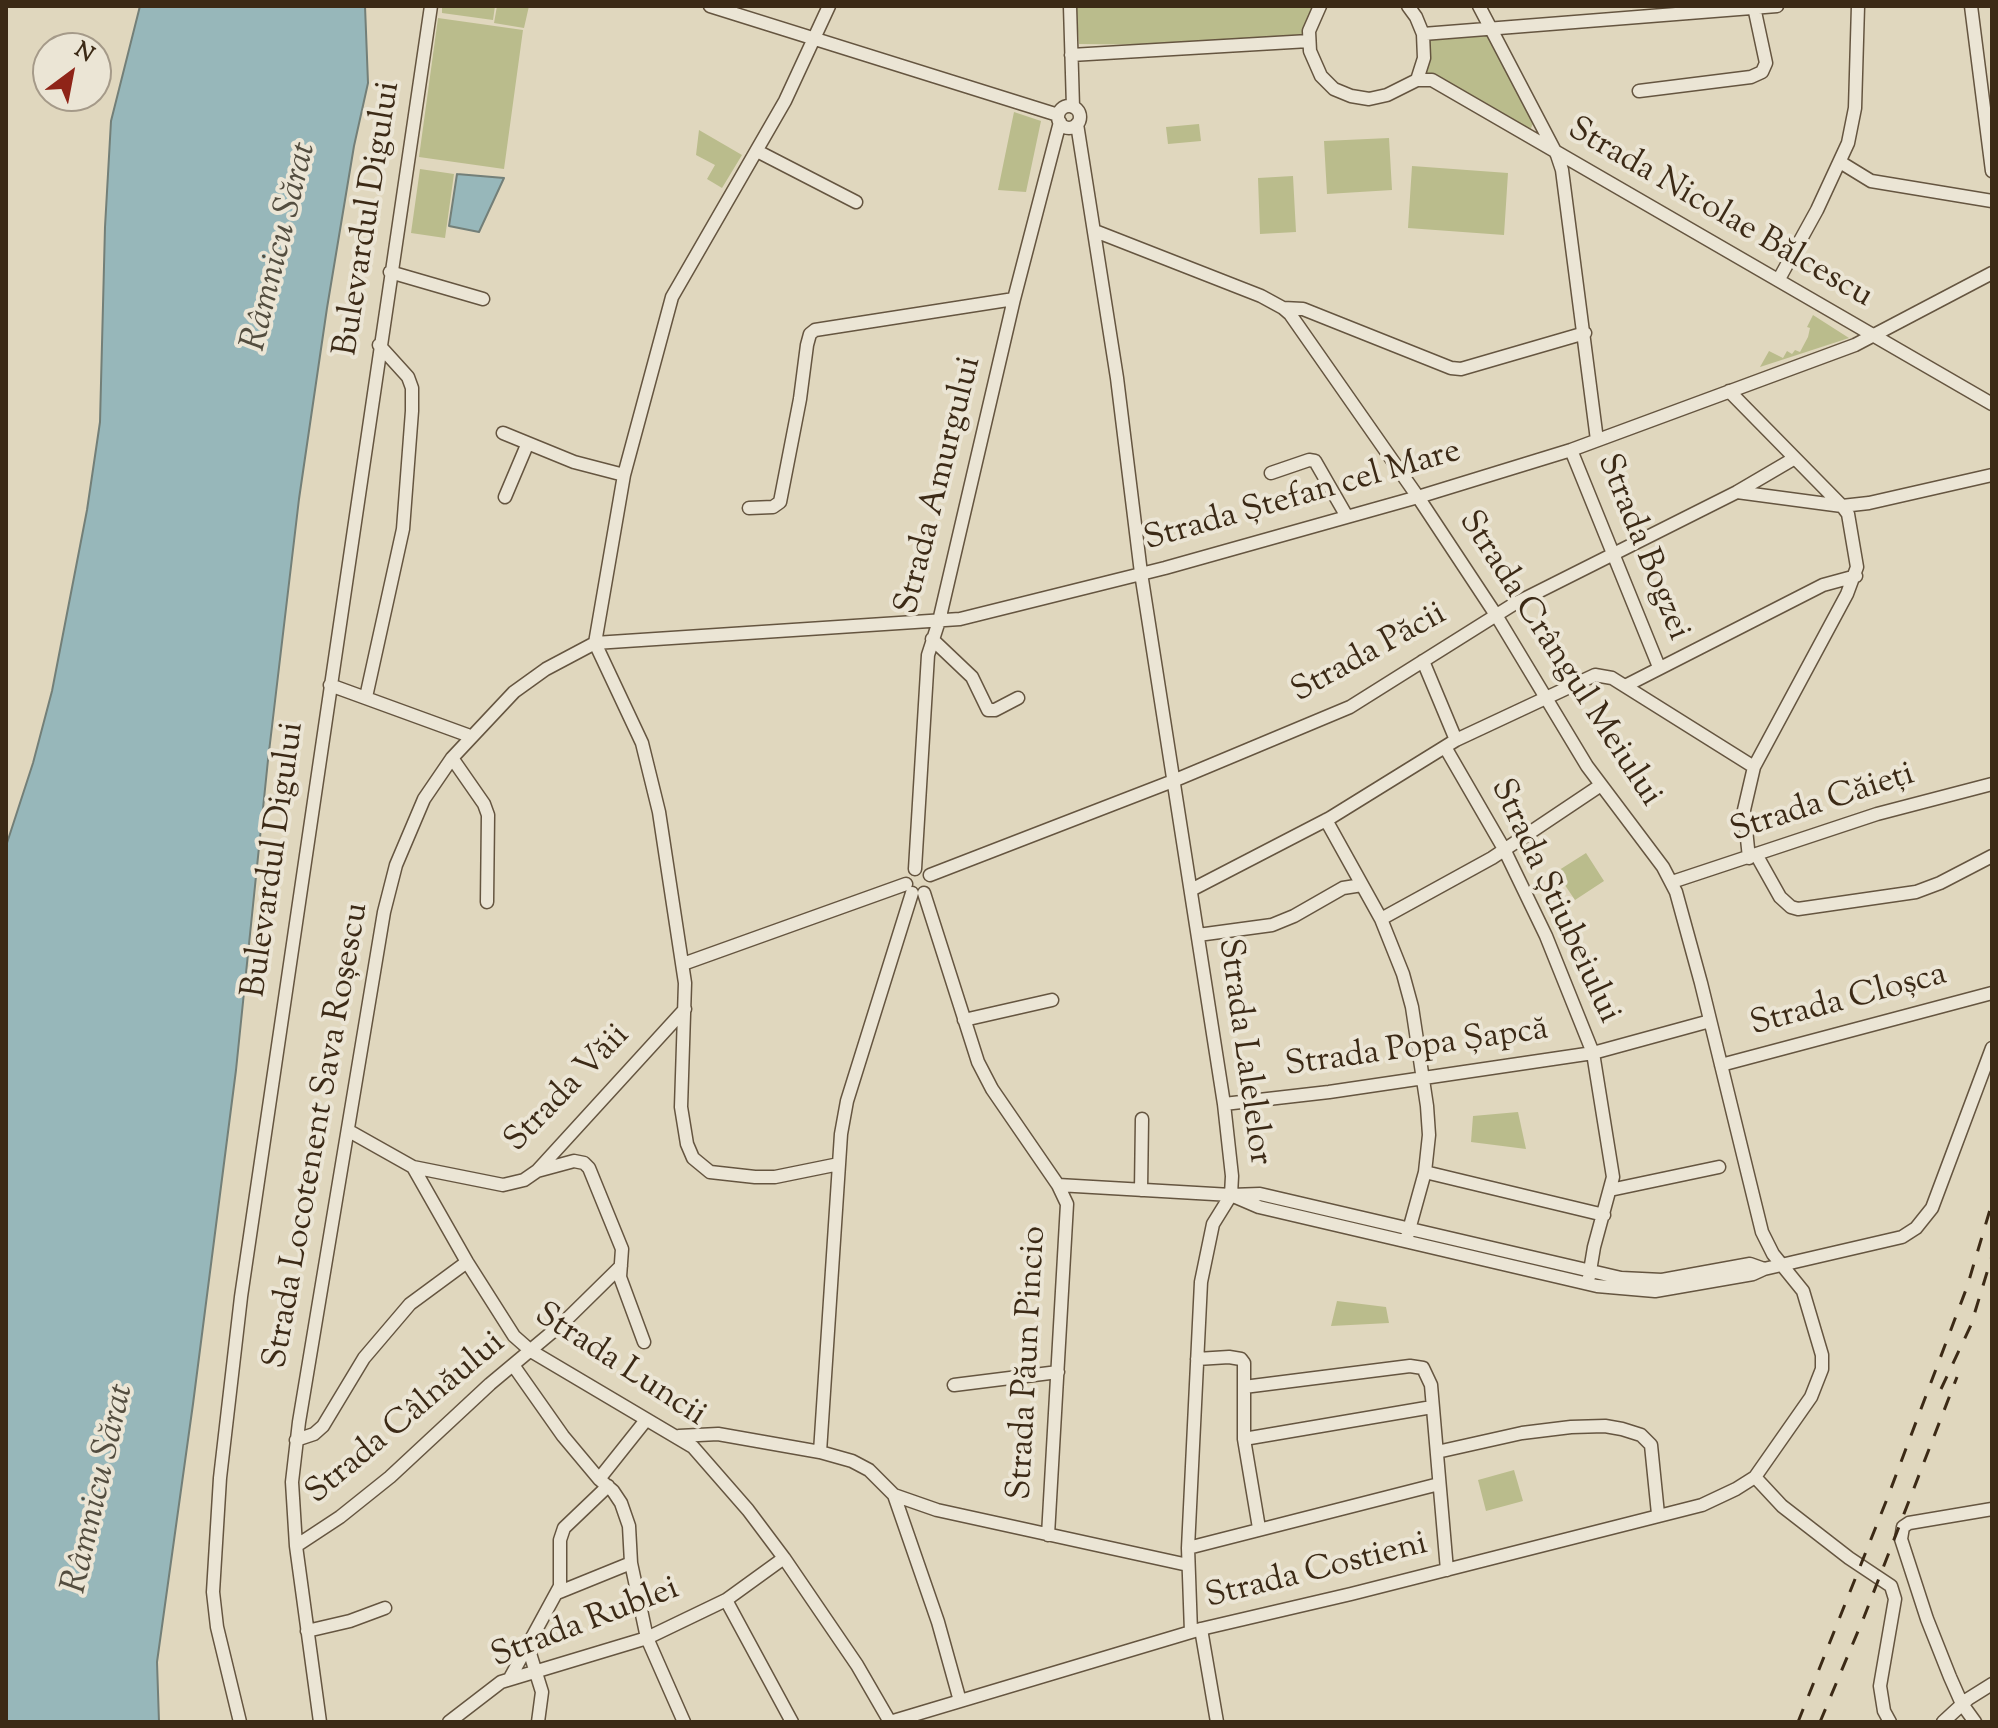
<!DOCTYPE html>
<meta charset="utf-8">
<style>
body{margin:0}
#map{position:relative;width:1998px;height:1728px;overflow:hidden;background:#e0d7be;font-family:"Sorts Mill Goudy",serif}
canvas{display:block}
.frame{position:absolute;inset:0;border:8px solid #3c2a16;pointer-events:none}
.north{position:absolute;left:32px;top:32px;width:80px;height:80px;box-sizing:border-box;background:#ebe5d5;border:2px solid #a59a89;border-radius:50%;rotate:32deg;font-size:22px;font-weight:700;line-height:32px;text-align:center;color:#3c2a16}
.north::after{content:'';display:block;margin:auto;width:28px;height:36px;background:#8f2418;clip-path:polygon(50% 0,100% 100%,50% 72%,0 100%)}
</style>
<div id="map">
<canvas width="1998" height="1728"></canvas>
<div class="frame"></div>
<div class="north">N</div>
</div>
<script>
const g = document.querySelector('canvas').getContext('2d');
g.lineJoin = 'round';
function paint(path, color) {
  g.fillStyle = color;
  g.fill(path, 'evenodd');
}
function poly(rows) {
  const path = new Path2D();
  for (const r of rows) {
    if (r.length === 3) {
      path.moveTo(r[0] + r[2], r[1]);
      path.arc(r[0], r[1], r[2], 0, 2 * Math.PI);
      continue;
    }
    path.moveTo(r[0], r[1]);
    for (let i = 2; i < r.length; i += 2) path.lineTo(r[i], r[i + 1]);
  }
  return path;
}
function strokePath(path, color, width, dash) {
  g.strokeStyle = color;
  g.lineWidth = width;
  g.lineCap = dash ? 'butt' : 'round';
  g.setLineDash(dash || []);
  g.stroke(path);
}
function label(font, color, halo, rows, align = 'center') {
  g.font = font + ' "Sorts Mill Goudy",serif';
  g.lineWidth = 8;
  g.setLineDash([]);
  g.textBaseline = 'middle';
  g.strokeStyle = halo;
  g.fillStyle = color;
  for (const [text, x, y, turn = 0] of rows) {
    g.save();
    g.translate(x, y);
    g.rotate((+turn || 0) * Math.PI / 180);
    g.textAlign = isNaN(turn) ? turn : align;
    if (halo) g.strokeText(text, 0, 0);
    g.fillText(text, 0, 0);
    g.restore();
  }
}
paint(poly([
 [442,6,495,6,493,20,442,13],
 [497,6,529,6,524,28,494,23],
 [1076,6,1320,6,1309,41,1267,46,1079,44],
 [438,18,523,30,504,169,419,157],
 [1491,29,1537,116,1527,136,1424,79,1423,34],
 [1014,112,1041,121,1026,192,998,190],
 [1199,124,1201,141,1168,144,1166,127],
 [699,130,742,155,722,188,707,179,715,165,696,155],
 [1389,138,1392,190,1327,194,1324,141],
 [1412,166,1508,173,1504,235,1408,228],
 [420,169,454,174,445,238,411,233],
 [1293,176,1296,232,1260,234,1258,178],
 [1813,315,1849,338,1760,367,1769,351,1783,358,1787,351,1792,354,1795,350,1800,352,1808,337,1810,328,1807,327],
 [1586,853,1604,881,1575,900,1556,872],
 [1518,1112,1526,1149,1471,1142,1473,1116],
 [1337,1301,1386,1307,1389,1323,1331,1326],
 [1514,1470,1523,1501,1486,1511,1478,1480]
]), '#babc8c');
const water = poly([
 [140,6,365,6,368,83,354,146,327,308,299,499,268,760,236,1070,193,1404,157,1662,159,1722,6,1722,6,846,33,763,52,691,87,510,100,422,105,227,111,121,140,6],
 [457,174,504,178,479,232,449,226,457,174]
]);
paint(water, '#97b7ba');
strokePath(water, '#737f78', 2);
const minor = poly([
 [710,6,1058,115],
 [1070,6,1073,107],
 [1320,6,1309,31,1310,51,1321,76,1334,89,1351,96,1369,99,1387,95,1417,80,1432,80,1992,404],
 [1408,6,1416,17,1423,34,1424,58,1417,80],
 [1479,6,1557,155,1562,170,1597,440],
 [1971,6,1992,171],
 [1423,34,1777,6],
 [1071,55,1309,41],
 [1639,91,1751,77,1762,72,1766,63,1754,7],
 [1069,117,11],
 [1077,124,1117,378,1141,573,1224,1104,1232,1176,1231,1195,1213,1224,1201,1282,1188,1548,1191,1632],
 [757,151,856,202],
 [1840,162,1871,181,1992,201],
 [390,272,483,299],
 [1779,279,1817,210,1848,143,1855,108,1858,6],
 [1283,308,1303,309,1451,368,1461,369,1585,333],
 [1729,391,1842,506,1869,503,1992,475],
 [503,433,574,462,624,475],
 [1571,450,1659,667],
 [1271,473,1309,460,1315,461,1346,515],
 [1737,492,1842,506,1848,514,1857,567,1847,594,1754,767,1744,810,1749,858],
 [505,497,527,445],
 [749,508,773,507,780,502,800,399,807,345,810,334,815,330,1014,299],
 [932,639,972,677,988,710,995,710,1018,698],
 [595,643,624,475,672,297,785,101,829,6],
 [595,643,642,743,659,812,685,983,681,1107,687,1144,693,1158,710,1172,755,1177,775,1177,839,1164],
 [1423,661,1456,740],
 [330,685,470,736],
 [1625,686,1823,585,1856,576],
 [366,697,403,529,412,411,412,388,408,377,379,345],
 [1445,747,1504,849,1546,936,1593,1053,1613,1177,1594,1247,1589,1277],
 [452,758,484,804,488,815,487,902],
 [1326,820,1381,919,1403,974,1412,1007,1427,1106,1429,1135,1425,1172,1407,1237],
 [1757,856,1780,897,1791,907,1798,909,1916,892,1940,883,1992,856],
 [915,869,928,655,939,621,1014,299,1060,122],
 [930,875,1173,781,1350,707,1514,604,1737,492,1795,458],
 [1672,882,1877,814,1992,784],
 [1191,890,1330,818,1456,740,1595,675,1612,678,1754,767],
 [912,893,847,1101,841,1134,820,1452,852,1461,869,1470,894,1495,938,1622,960,1701],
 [924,893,978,1062,992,1089,1058,1185,1067,1204,1048,1535],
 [1381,919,1492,858,1601,785],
 [1198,935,1272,925,1294,916,1343,888,1362,885],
 [683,964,906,884],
 [964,1020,1052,1000],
 [1721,1065,1992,993],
 [1224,1104,1329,1092,1593,1053,1710,1021],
 [349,1131,413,1167,503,1185,524,1180,537,1171,685,1009],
 [413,1167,467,1262,514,1336,531,1351,693,1447,748,1510,784,1558,857,1665,890,1722],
 [537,1171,574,1161,584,1163,589,1168,622,1249,620,1277,644,1342],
 [1425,1172,1604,1215],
 [1058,1185,1231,1195,1260,1194,1621,1278,1662,1280,1750,1264,1764,1269],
 [1141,1190,1142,1119],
 [1610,1190,1719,1167],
 [1231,1195,1259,1207,1597,1286,1655,1291,1753,1274,1764,1269,1902,1237,1916,1228,1932,1208,1992,1048],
 [1197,1359,1229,1357,1241,1359,1244,1363,1244,1439,1259,1528],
 [513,1365,563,1436,599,1479,613,1491,621,1503,629,1526,631,1563,647,1638,684,1722],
 [954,1385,1058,1372],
 [1244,1387,1410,1366,1423,1368,1431,1385,1447,1570],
 [679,1436,718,1434,820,1452],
 [1244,1439,1432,1407],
 [296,1440,314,1434,323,1426,364,1358,410,1304,467,1262],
 [1437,1452,1522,1433,1571,1427,1605,1426,1622,1429,1641,1435,1651,1445,1658,1514],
 [1755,1477,1782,1506,1849,1558,1891,1586,1895,1599,1880,1686,1884,1711,1890,1722],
 [599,1479,646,1420],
 [894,1495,937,1510,1188,1565],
 [296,1546,340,1517,390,1477,490,1384,563,1323,621,1266],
 [1188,1548,1439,1484],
 [557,1593,631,1563],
 [726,1600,792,1722],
 [1201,1629,1217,1722],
 [307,1631,350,1621,385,1608],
 [528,1647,542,1692,538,1722],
 [510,1678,560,1586,560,1540,564,1528,608,1486],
 [240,1722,217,1627,213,1592,220,1478,241,1297,431,6],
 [320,1722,296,1546,292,1482,299,1422,384,912,396,865,424,799,452,758,514,692,546,669,595,643,960,619,1165,568,1418,497,1571,450,1855,345,1992,273],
 [449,1722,501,1682,647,1638,726,1600,784,1558],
 [890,1722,1201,1629,1351,1594,1702,1505,1736,1489,1755,1477,1811,1397,1822,1369,1822,1355,1803,1291,1773,1254,1762,1232,1701,983,1676,892,1663,867,1587,766,1496,615,1418,497,1290,314,1283,308,1261,296,1095,231],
 [1943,1722,1968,1699,1992,1684],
 [1975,1722,1962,1704,1950,1677,1927,1619,1901,1539,1903,1527,1909,1523,1992,1509]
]);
strokePath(minor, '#655540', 15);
strokePath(minor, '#ebe5d5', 12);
strokePath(poly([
 [1941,1389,1971,1325,1992,1256],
 [1798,1722,1887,1499,1967,1287,1992,1203],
 [1820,1722,1864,1617,1957,1377]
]), '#3c2a16', 3, [14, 14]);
label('34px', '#3c2a16', '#ebe5d5', [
 ["Strada Nicolae Bălcescu",1719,215,30],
 ["Bulevardul Digului",370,219,-81],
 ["Strada Amurgului",941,486,-76],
 ["Strada Ștefan cel Mare",1303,498,-16],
 ["Strada Bogzei",1641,548,68],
 ["Strada Păcii",1370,655,-29],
 ["Strada Crângul Meiului",1558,660,57],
 ["Strada Căieți",1823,805,-18],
 ["Bulevardul Digului",276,860,-82],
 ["Strada Știubeiului",1553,902,65],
 ["Strada Cloșca",1849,1002,-15],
 ["Strada Popa Șapcă",1417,1050,-8],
 ["Strada Lalelelor",1242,1052,82],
 ["Strada Văii",569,1090,-46],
 ["Strada Locotenent Sava Roșescu",319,1136,-80],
 ["Strada Păun Pincio",1030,1363,-87],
 ["Strada Luncii",619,1367,33],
 ["Strada Câlnăului",407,1420,-40],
 ["Strada Costieni",1317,1573,-14],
 ["Strada Rublei",586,1625,-21]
]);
label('italic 36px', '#534d3f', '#ebe5d5', [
 ["Râmnicu Sărat",282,247,-76],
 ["Râmnicu Sărat",101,1489,-77]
]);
</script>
